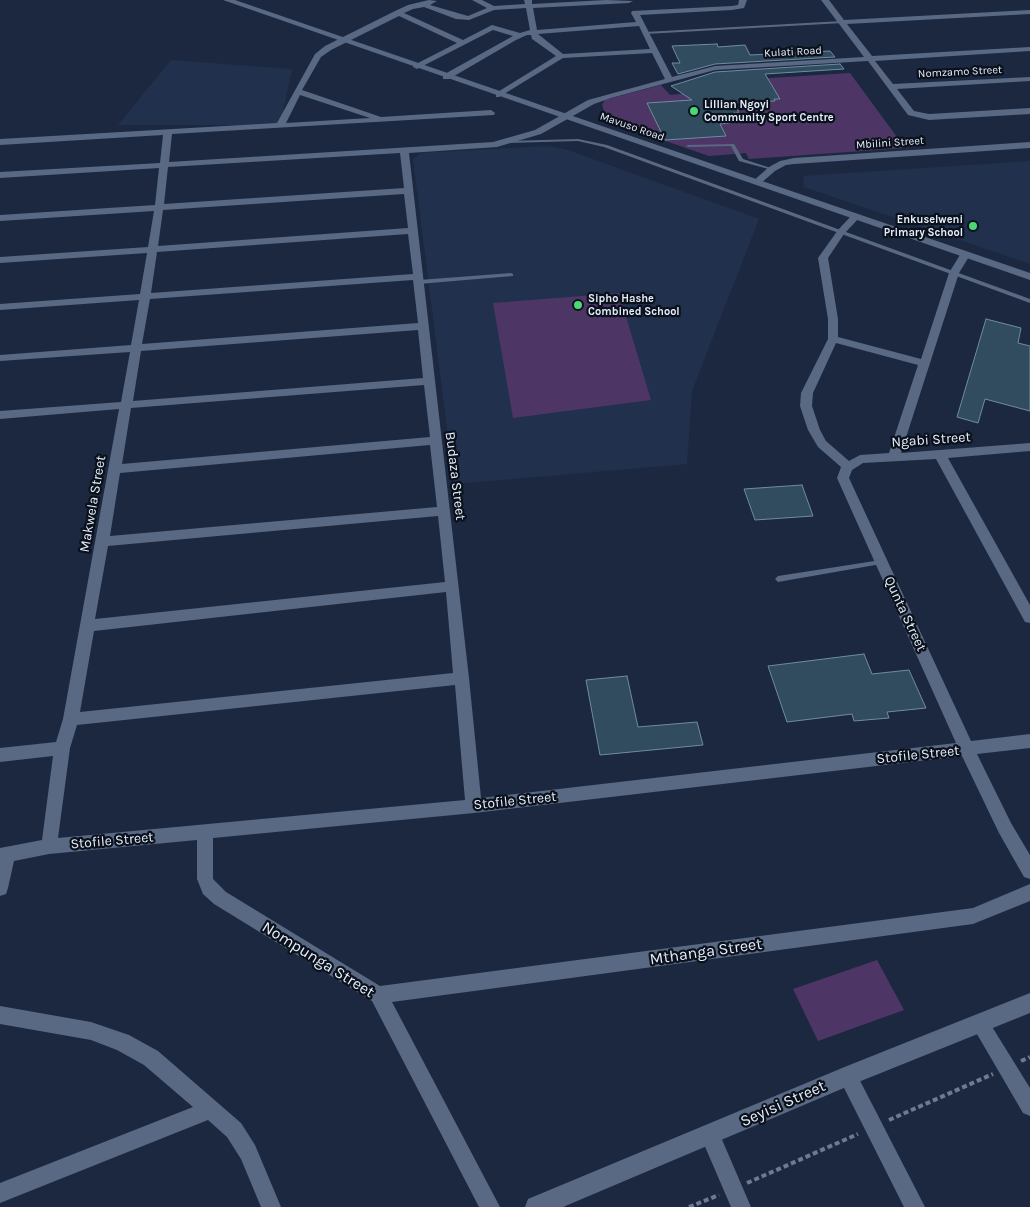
<!DOCTYPE html>
<style>
body{margin:0}
canvas{display:block;background:#1b283f}
</style>
<canvas width="1030" height="1207"></canvas>
<script>
const g = document.querySelector('canvas').getContext('2d');
g.lineJoin = 'round';
function paint(path, color) {
  g.fillStyle = color;
  g.fill(path, 'evenodd');
}
function poly(rows) {
  const path = new Path2D();
  for (const r of rows) {
    path.moveTo(r[0], r[1]);
    for (let i = 2; i < r.length; i += 2) path.lineTo(r[i], r[i + 1]);
  }
  return path;
}
function strokePath(path, color, width, dash) {
  g.strokeStyle = color;
  g.lineWidth = width;
  g.lineCap = dash ? 'butt' : 'round';
  g.setLineDash(dash || []);
  g.stroke(path);
}
function label(font, color, halo, rows, align = 'center') {
  g.font = font + ' Karla,sans-serif';
  g.lineWidth = 4.5;
  g.setLineDash([]);
  g.textBaseline = 'middle';
  g.strokeStyle = halo;
  g.fillStyle = color;
  for (const [text, x, y, turn = 0] of rows) {
    g.save();
    g.translate(x, y);
    g.rotate((+turn || 0) * Math.PI / 180);
    g.textAlign = isNaN(turn) ? turn : align;
    if (halo) g.strokeText(text, 0, 0);
    g.fillText(text, 0, 0);
    g.restore();
  }
}
paint(poly([
 [171,60,292,69,280,125,118,125],
 [546,146,565,149,759,219,692,391,687,464,454,484,413,159,421,153],
 [1030,161,1030,264,804,187,803,176]
]), '#20304d');
paint(poly([
 [850,73,905,148,749,159,746,153,709,156,608,121,602,105,605,100,661,85,670,95,690,93,691,83],
 [619,293,651,400,513,418,493,303],
 [877,960,904,1010,818,1041,793,989]
]), '#4d3665');
const building = poly([
 [717,44,718,47,745,45,750,55,830,51,835,57,715,64,678,74,672,63,680,63,672,46,717,44],
 [840,64,844,69,765,74,780,99,774,99,775,101,736,103,737,105,735,105,739,113,734,113,738,119,728,120,730,123,720,124,726,136,665,140,647,103,692,100,671,86,715,72,840,64],
 [986,319,1021,328,1018,343,1030,346,1030,411,985,399,978,423,957,417,986,319],
 [802,485,813,516,755,520,744,489,802,485],
 [864,654,872,674,909,670,926,708,887,712,889,718,854,721,852,714,787,722,768,666,864,654],
 [627,676,638,727,697,722,703,745,600,755,586,680,627,676]
]);
paint(building, '#314c5f');
strokePath(building, '#6f8ca1', 1);
strokePath(poly([
 [1021,1061,1030,1057],
 [889,1120,993,1074],
 [747,1183,858,1134],
 [689,1207,719,1195]
]), '#6e7a8e', 4, [5, 3]);
paint(poly([
 [842,21,844,22,843,23,645,34,643,33,645,32,842,21],
 [578,139,607,145,1030,299,1030,303,604,147,578,141,508,143,506,142,508,141,578,139],
 [734,144,743,159,774,169,772,170,739,161,731,146,688,147,686,146,688,145,734,144],
 [511,273,513,274,513,276,419,284,416,282,419,280,511,273],
 [881,560,884,562,881,564,778,582,775,579,778,576,881,560]
]), '#596883');
paint(poly([
 [429,0,437,1,430,5,468,16,487,8,472,0,482,0,494,6,525,4,524,0,532,0,532,4,606,0,633,1,629,3,533,8,537,30,636,22,631,13,632,11,732,6,738,5,739,0,747,0,744,8,732,10,640,15,672,77,715,66,864,57,821,0,829,0,844,20,1030,10,1030,14,847,24,872,56,1030,47,1030,51,875,61,893,84,1030,77,1030,81,897,89,914,111,929,114,1030,108,1030,114,929,120,908,115,868,61,715,70,611,98,594,104,541,134,497,147,409,153,469,678,481,798,956,743,837,478,841,467,818,447,808,430,800,406,801,393,828,339,828,319,818,258,838,230,852,215,858,215,860,217,844,234,828,258,838,319,838,337,921,359,949,273,961,253,969,253,970,255,959,273,901,453,1030,443,1030,451,948,458,1030,605,1030,623,1025,622,936,459,863,463,852,470,849,478,971,741,1030,734,1030,748,977,754,1011,823,1030,855,1030,879,1024,877,999,833,962,756,474,813,213,838,213,879,226,892,380,986,973,908,1030,884,1030,901,973,924,392,1002,500,1207,479,1207,372,1001,214,904,203,894,197,879,197,840,49,854,14,861,8,888,6,894,0,896,0,848,42,840,53,756,0,762,0,748,56,742,63,719,119,409,0,419,0,411,121,402,130,352,0,361,0,355,131,345,139,300,0,310,0,304,140,294,147,253,0,263,0,257,148,247,154,211,0,221,0,215,155,205,159,168,0,178,0,172,160,163,163,135,0,145,0,139,277,123,315,54,325,46,395,11,408,5,429,0],
 [424,7,456,19,469,20,494,10,526,8,530,30,520,33,492,25,463,40,404,13,413,9,424,7],
 [399,16,457,43,414,65,413,67,417,69,493,30,513,36,443,75,443,79,449,79,516,40,527,35,531,35,532,39,556,56,496,93,496,97,499,97,563,58,652,53,665,79,588,100,535,130,493,142,169,162,172,134,494,115,495,113,491,110,381,117,302,90,321,57,331,50,399,16],
 [639,26,650,49,563,54,538,34,639,26],
 [300,95,370,118,286,123,300,95],
 [400,153,404,188,164,204,168,167,400,153],
 [404,194,408,228,158,246,163,210,404,194],
 [408,234,413,274,151,293,157,252,408,234],
 [413,280,418,323,142,344,150,299,413,280],
 [418,330,423,378,133,401,141,351,418,330],
 [836,343,918,365,889,453,860,455,849,461,826,441,820,430,812,406,813,393,836,343],
 [424,385,430,437,122,464,131,408,424,385],
 [430,445,437,507,110,536,120,473,430,445],
 [438,516,445,582,95,619,108,546,438,516],
 [446,592,453,673,80,712,94,631,446,592],
 [455,685,465,800,58,838,70,748,77,725,455,685],
 [1030,142,1030,148,794,164,786,165,775,171,760,184,754,184,752,182,769,167,780,161,794,158,1030,142],
 [0,1006,91,1022,129,1035,158,1051,241,1123,255,1145,281,1207,261,1207,241,1159,227,1137,208,1120,0,1203,0,1183,193,1107,144,1065,117,1050,91,1040,0,1024,0,1006],
 [980,1014,986,1017,1030,1088,1030,1116,1023,1113,974,1029,971,1023,974,1017,980,1014],
 [847,1067,854,1069,925,1207,904,1207,838,1076,840,1069,847,1067],
 [710,1125,717,1128,751,1207,731,1207,700,1135,703,1128,710,1125]
]), '#596883');
paint(poly([
 [223,0,235,0,1030,273,1030,280,223,0],
 [1030,993,1030,1013,851,1085,563,1207,525,1207,528,1199,847,1066,1030,993]
]), '#596883');
for (const [x, y, r, color] of [
 [694,111,5,"#49d778"],
 [973,226,5,"#49d778"],
 [578,305,5,"#49d778"]
]) {
  const dot = new Path2D();
  dot.arc(x, y, r, 0, 2 * Math.PI);
  g.fillStyle = color;
  g.fill(dot);
  strokePath(dot, '#0b111b', 2);
}
label('11px', '#e4edfd', '#0b111b', [
 ["Kulati Road",793,52,-3],
 ["Nomzamo Street",960,72,-3],
 ["Mavuso Road",632,127,19],
 ["Mbilini Street",890,143,-4]
]);
label('bold 11px', '#e4edfd', '#0b111b', [
 ["Lillian Ngoyi",704,105],
 ["Community Sport Centre",704,118],
 ["Enkuselweni",963,220,"right"],
 ["Primary School",963,233,"right"],
 ["Sipho Hashe",588,299],
 ["Combined School",588,312]
], 'left');
label('14px', '#e4edfd', '#0b111b', [
 ["Ngabi Street",931,440,-4],
 ["Budaza Street",455,476,83],
 ["Makwela Street",93,504,-80],
 ["Qunta Street",905,614,65],
 ["Stofile Street",918,755,-6],
 ["Stofile Street",515,801,-6],
 ["Stofile Street",112,841,-5]
]);
label('16px', '#e4edfd', '#0b111b', [
 ["Mthanga Street",706,952,-8],
 ["Nompunga Street",318,960,32],
 ["Seyisi Street",783,1104,-24]
]);
</script>
